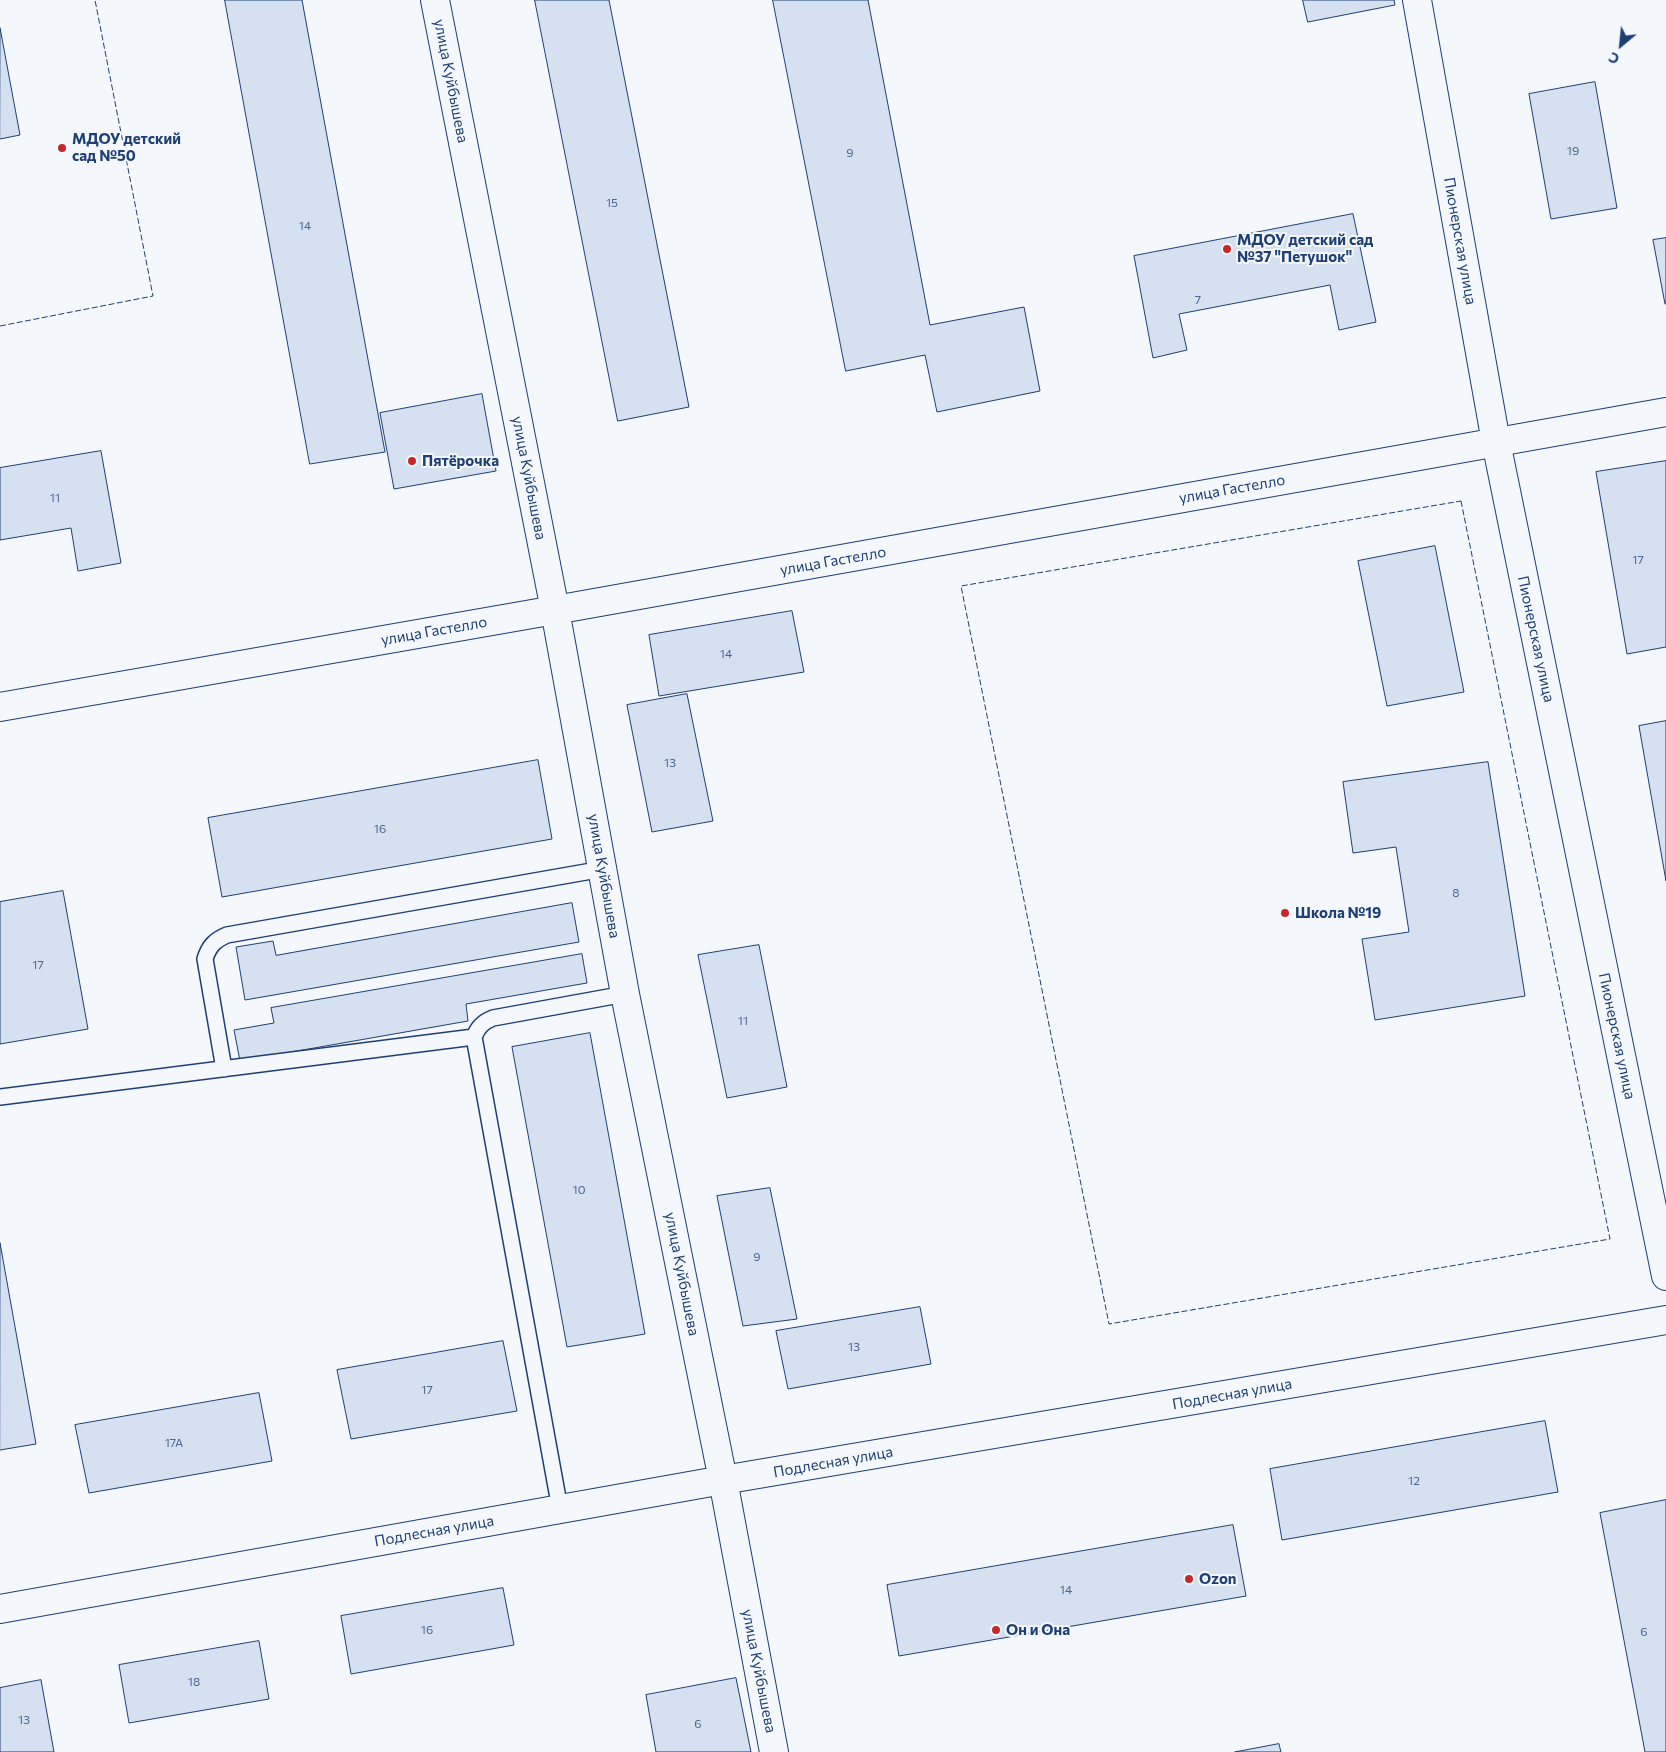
<!DOCTYPE html>
<meta charset="utf-8">
<style>
body{margin:0}
#map{position:relative;width:1666px;height:1752px;overflow:hidden;background:#f4f7fb;font-family:Commissioner,sans-serif}
canvas{display:block}
.north{position:absolute;left:1596px;top:20px;width:50px;height:50px;-webkit-text-stroke:4px #f4f7fb;paint-order:stroke;rotate:208deg;font-size:14px;font-weight:700;line-height:20px;text-align:center;color:#1d3f73}
.north::after{content:'';display:block;margin:auto;width:18px;height:22px;background:#1d3f73;clip-path:polygon(50% 0,100% 100%,50% 72%,0 100%)}
</style>
<div id="map">
<canvas width="1666" height="1752"></canvas>
<div class="north">С</div>
</div>
<script>
const context = document.querySelector('canvas').getContext('2d');
context.lineJoin = 'round';
function fill(path, color) {
  context.fillStyle = color;
  context.fill(path, 'evenodd');
}
function strokePath(path, color, width, dash) {
  context.strokeStyle = color;
  context.lineWidth = width;
  context.lineCap = dash ? 'butt' : 'round';
  context.setLineDash(dash || []);
  context.stroke(path);
}
function label(font, color, halo, rows, align = 'center') {
  context.font = font + ' Commissioner,sans-serif';
  context.lineWidth = 4;
  context.setLineDash([]);
  context.textBaseline = 'middle';
  context.strokeStyle = halo;
  context.fillStyle = color;
  for (const [text, x, y, turn = 0] of rows) {
    context.save();
    context.translate(x, y);
    context.rotate((+turn || 0) * Math.PI / 180);
    context.textAlign = isNaN(turn) ? turn : align;
    if (halo) context.strokeText(text, 0, 0);
    context.fillText(text, 0, 0);
    context.restore();
  }
}
const building = new Path2D(`
 M225,0h77l83,452 -75,12z
 M535,0h74l80,407 -71,14z
 M773,0h95l62,325 94,-18 16,84 -103,21 -12,-57 -79,16z
 M1303,0h91l1,5 -87,17z
 M0,28l20,107 -20,4z
 M1595,82l22,126 -66,11 -22,-125z
 M1353,214l23,108 -37,8 -9,-45 -151,29 8,36 -34,8 -19,-102z
 M1666,238v66h-1l-12,-64z
 M482,394l14,77 -102,18 -14,-76z
 M101,451l20,112 -43,8 -7,-43 -71,12v-72z
 M1666,461v186l-39,7 -31,-182z
 M1435,546l29,146 -77,14 -29,-145z
 M792,611l12,61 -145,24 -10,-61z
 M687,694l26,127 -61,11 -25,-127z
 M1666,721v160l-27,-155z
 M538,760l14,79 -330,58 -14,-79z
 M1488,762l37,234 -150,24 -13,-81 47,-7 -13,-85 -43,6 -10,-71z
 M63,891l25,138 -88,15v-142z
 M572,903l7,39 -334,58 -9,-53 37,-6 3,14z
 M759,945l28,142 -60,11 -29,-143z
 M582,954l5,29 -121,21 2,17 -228,40 -6,-31 40,-7 -3,-15z
 M590,1033l55,301 -78,13 -55,-300z
 M770,1188l27,131 -54,7 -26,-130z
 M0,1243l36,201 -36,6z
 M920,1307l11,57 -143,25 -12,-58z
 M503,1341l14,70 -166,28 -14,-69z
 M259,1393l13,68 -183,32 -14,-68z
 M1545,1421l13,71 -276,48 -12,-71z
 M1666,1500v252h-21l-45,-239z
 M1233,1525l13,71 -347,60 -12,-71z
 M503,1588l11,57 -163,29 -10,-58z
 M259,1641l10,58 -140,24 -10,-58z
 M736,1678l15,74h-95l-10,-57z
 M41,1680l13,72h-54v-64z
 M1279,1744l2,8h-46z`);
const service = new Path2D(`
 M224,1069l-19,-110c4,-13 10,-19 22,-24l376,-66
 M0,1097l474,-60
 M560,1509l-86,-472c4,-10 9,-15 19,-19l132,-24`);
const minor = new Path2D(`
 M435,0l120,610 70,384 98,486 51,272
 M0,707l555,-97 1111,-198
 M0,1609l723,-129 943,-160`);
const tertiary = new Path2D(`
 M1417,0l79,442 170,834`);
const fence = new Path2D(`
 M0,326l153,-30 -58,-296
 M1461,501l149,738 -501,85 -148,-738z`);
const markers = [
 [62,148,5,"#c62828"],
 [1227,249,5,"#c62828"],
 [412,461,5,"#c62828"],
 [1285,913,5,"#c62828"],
 [1189,1579,5,"#c62828"],
 [996,1630,5,"#c62828"]
];
const numberNames = [
 ["19",1573,151],
 ["9",850,153],
 ["15",612,203],
 ["14",305,226],
 ["7",1198,300],
 ["11",55,498],
 ["17",1638,560],
 ["14",726,654],
 ["13",670,763],
 ["16",380,829],
 ["8",1456,893],
 ["17",38,965],
 ["11",743,1021],
 ["10",579,1190],
 ["9",757,1257],
 ["13",854,1347],
 ["17",427,1390],
 ["17А",174,1443],
 ["12",1414,1481],
 ["14",1066,1590],
 ["16",427,1630],
 ["6",1644,1632],
 ["18",194,1682],
 ["13",24,1720],
 ["6",698,1724]
];
const streetNames = [
 ["улица Куйбышева",451,81,79],
 ["Пионерская улица",1460,241,80],
 ["улица Куйбышева",529,478,79],
 ["улица Гастелло",1232,489,-10],
 ["улица Гастелло",833,561,-10],
 ["улица Гастелло",434,631,-10],
 ["Пионерская улица",1536,639,78],
 ["улица Куйбышева",604,876,80],
 ["Пионерская улица",1617,1036,78],
 ["улица Куйбышева",682,1274,79],
 ["Подлесная улица",1232,1394,-10],
 ["Подлесная улица",833,1462,-10],
 ["Подлесная улица",434,1531,-10],
 ["улица Куйбышева",759,1671,79]
];
const poiNames = [
 ["МДОУ детский",72,139],
 ["сад №50",72,156],
 ["МДОУ детский сад",1237,240],
 ["№37 \"Петушок\"",1237,257],
 ["Пятёрочка",422,461],
 ["Школа №19",1295,913],
 ["Ozon",1199,1579],
 ["Он и Она",1006,1630]
];
fill(building, '#d5e0f0');
strokePath(building, '#1d3f73', 1);
strokePath(service, '#1d3f73', 18);
strokePath(minor, '#1d3f73', 30);
strokePath(tertiary, '#1d3f73', 30);
strokePath(service, '#f4f7fb', 15);
strokePath(minor, '#f4f7fb', 28);
strokePath(tertiary, '#f4f7fb', 28);
strokePath(fence, '#1d3f73', 1, [6, 2.5]);
for (const [x, y, r, color] of markers) {
  const dot = new Path2D();
  dot.arc(x, y, r, 0, 2 * Math.PI);
  context.fillStyle = color;
  context.fill(dot);
  strokePath(dot, '#f4f7fb', 2);
}
label('12px', '#4b6792', null, numberNames);
label('15px', '#1d3f73', '#f4f7fb', streetNames);
label('bold 15px', '#1d3f73', '#f4f7fb', poiNames, 'left');
</script>
